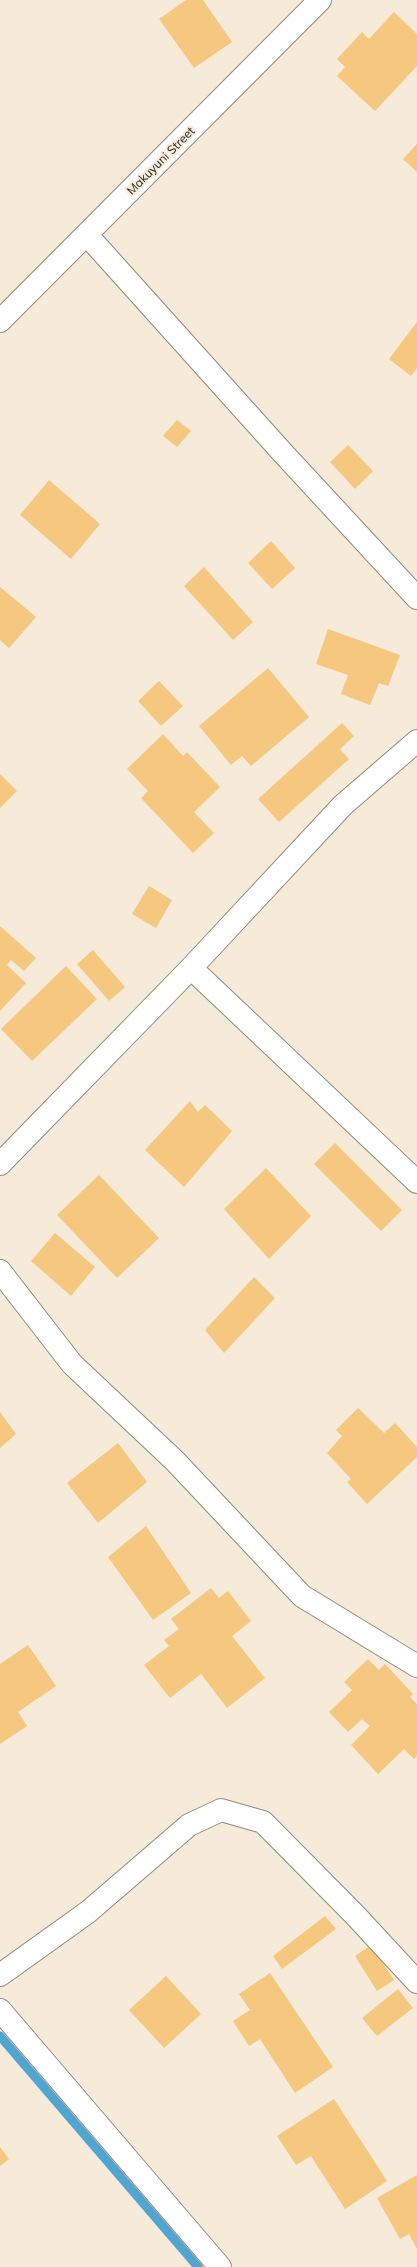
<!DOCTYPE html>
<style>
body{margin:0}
canvas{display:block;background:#f6ead9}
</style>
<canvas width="417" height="2267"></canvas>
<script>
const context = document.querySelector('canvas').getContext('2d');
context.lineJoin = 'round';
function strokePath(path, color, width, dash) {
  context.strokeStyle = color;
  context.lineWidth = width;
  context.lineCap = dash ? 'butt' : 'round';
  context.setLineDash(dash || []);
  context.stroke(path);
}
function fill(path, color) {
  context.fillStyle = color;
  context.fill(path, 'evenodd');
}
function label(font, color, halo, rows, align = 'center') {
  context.font = font + ' Mulish,sans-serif';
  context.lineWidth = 4;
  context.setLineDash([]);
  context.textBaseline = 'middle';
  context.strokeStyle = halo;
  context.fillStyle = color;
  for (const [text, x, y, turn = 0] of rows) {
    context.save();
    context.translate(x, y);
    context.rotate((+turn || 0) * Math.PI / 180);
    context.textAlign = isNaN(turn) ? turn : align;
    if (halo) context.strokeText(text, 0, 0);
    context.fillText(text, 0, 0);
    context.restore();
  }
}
const stream = new Path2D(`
 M0,2036l198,231`);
const building = new Path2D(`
 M186,0h17l29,42 -38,26 -35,-49z
 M394,12l23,22v32l-42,45 -38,-35 8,-9 -8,-8 25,-27 7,7z
 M417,144v28l-14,-13z
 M417,322v46l-6,8 -22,-17z
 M177,420l14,11 -14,16 -14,-11z
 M348,445l25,26 -18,18 -25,-27z
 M49,480l51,44 -29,35 -51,-44z
 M271,541l24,27 -23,21 -24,-26z
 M204,567l49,55 -20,18 -49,-54z
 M0,587l36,30 -27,31 -9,-8z
 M328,629l72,26 -12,31 -9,-3 -9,22 -29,-11 7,-19 -32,-11z
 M268,668l41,49 -58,49 -9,-10 -11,9 -32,-39z
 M159,681l24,25 -22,20 -23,-25z
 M342,723l12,13 -14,13 9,10 -70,63 -21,-23z
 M163,734l20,22 4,-4 33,35 -26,25 20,21 -21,20 -52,-55 7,-7 -21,-22z
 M0,774l17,17 -17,17z
 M149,886l23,14 -16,28 -24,-14z
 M0,926l36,32 -12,13 -13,-11 -4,5 19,18 -26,28z
 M93,950l32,37 -16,14 -32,-37z
 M66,966l31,33 -65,62 -31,-32z
 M190,1101l8,11 7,-7 27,26 -48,56 -39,-37z
 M335,1143l67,67 -21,21 -67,-67z
 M266,1168l45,48 -42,43 -45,-50z
 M99,1175l60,63 -42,40 -60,-63z
 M55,1233l40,34 -24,29 -40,-35z
 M254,1277l21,21 -51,55 -19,-23z
 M358,1408l26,25 11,-10 22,24v10l-50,47 -20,-22 4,-3 -24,-26 15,-17 -6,-6z
 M0,1412l16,22 -16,14z
 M118,1443l29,39 -49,41 -31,-40z
 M146,1526l45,67 -38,27 -45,-63z
 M211,1588l8,10 9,-7 23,30 -19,15 33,42 -38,30 -26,-34 -31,24 -26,-33 25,-19 -5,-6 15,-11 -8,-10z
 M28,1645l28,41 -38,26 9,14 -27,18v-80z
 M368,1659l11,11 6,-6 28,30 -3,3 7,7v52l-3,3 -10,-10 -26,25 -27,-29 19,-19 -8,-7 -14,13 -19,-20 23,-22 -8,-8z
 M325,1916l11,13 -54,40 -9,-13z
 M371,1945l23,35 -17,11 -22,-35z
 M270,1973l63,94 -38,26 -35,-54 -11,7 -16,-25 17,-11 -11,-16z
 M166,1976l35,38 -37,34 -35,-38z
 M398,1989l15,19 -36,28 -15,-18z
 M334,2099l53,82 -42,28 -34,-53 -15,9 -19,-29z
 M0,2147l9,12 -9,7z
 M417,2175v74l-8,-15 -9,5 -23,-41z`);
const minor = new Path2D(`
 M87,235l195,217 135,146
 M0,321l320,-321
 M191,968l226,214
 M0,1164l191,-196 152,-163 74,-64
 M0,1271l72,93 103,97 127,135 115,70
 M0,1975l88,-63 101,-87 32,-15 42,12 92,93 62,67
 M0,2010l220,257`);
const streetNames = [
 ["Makuyuni Street",161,161,-45]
];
strokePath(stream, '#51a5d1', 9);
fill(building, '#f5c77f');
strokePath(minor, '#958a7a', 24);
strokePath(minor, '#fff', 22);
label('12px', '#29251e', '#f6ead9', streetNames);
</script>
